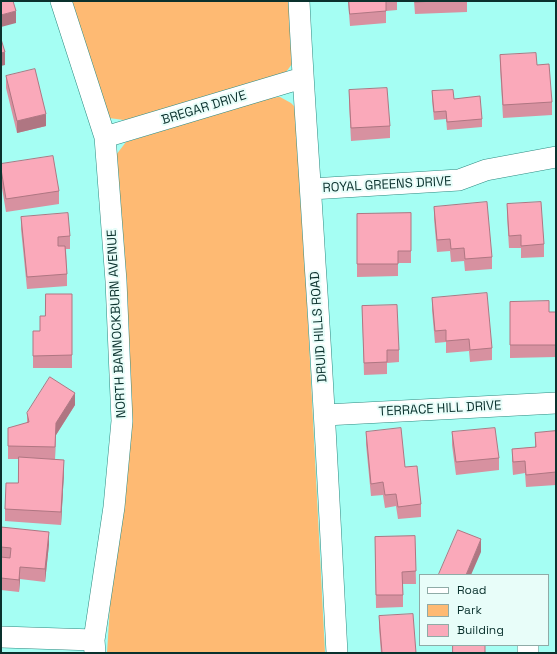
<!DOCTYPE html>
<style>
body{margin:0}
#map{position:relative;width:557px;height:654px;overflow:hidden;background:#a5fef3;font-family:"Space Grotesk",sans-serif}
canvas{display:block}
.frame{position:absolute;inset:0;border:2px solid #0a312d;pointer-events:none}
.legend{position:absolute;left:419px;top:574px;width:130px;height:72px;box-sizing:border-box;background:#e8fdf9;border:1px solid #8faba7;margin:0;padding:5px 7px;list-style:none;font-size:12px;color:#0a312d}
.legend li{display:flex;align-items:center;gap:8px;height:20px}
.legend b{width:20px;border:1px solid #8faba7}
</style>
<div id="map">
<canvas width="557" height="654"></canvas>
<div class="frame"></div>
<ul class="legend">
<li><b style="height:5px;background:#fff"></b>Road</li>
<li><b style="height:11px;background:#feba73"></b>Park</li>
<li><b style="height:11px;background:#faa9ba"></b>Building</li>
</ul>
</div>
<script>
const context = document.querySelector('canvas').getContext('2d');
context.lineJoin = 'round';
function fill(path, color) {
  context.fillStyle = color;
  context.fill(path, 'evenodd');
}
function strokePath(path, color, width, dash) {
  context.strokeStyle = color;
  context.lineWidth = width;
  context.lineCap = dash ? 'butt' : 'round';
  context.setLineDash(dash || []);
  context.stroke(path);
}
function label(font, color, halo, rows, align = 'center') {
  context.font = font + ' "Space Grotesk",sans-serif';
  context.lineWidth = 4;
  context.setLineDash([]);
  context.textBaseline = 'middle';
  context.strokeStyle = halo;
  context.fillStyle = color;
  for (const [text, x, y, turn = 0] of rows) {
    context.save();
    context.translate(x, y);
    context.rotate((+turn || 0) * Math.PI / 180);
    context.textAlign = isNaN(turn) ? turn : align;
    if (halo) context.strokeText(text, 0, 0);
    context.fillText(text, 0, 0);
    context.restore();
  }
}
const green = new Path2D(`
 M71,1h220l1,63 -8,11 -147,42 -13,3 -15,-2z
 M280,97l11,6 6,6 28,544h-218l5,-79 4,-419 10,-13 143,-44z`);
const minor = new Path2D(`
 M61,1l44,136 11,144 6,140 -8,86 -20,133 1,13
 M299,1c4,87 11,175 16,262 9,130 15,260 22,390
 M105,137l197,-59
 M311,189l148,-9 27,-10 70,-13
 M325,415l231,-12
 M1,637l93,3
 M528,645v8`);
const wall = new Path2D(`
 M348,1h49v9l-11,1v12l-36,3z
 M414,1h53v11l-52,2z
 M500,55l37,10 15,37v13l-49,3 -3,-51z
 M6,76l40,50 -29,7 -11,-45z
 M349,90l41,36v12l-39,3 -2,-38z
 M432,91l22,8 28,20v8l-35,3 -1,-11 -12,1 -2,-20z
 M1,164l58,27v13l-53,8 -5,-30z
 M507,204l37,40v13l-23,1v-10h-12l-2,-32z
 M434,207l58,50v12l-27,2 -1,-10 -13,1 -1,-11 -13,1 -3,-33z
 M411,213v50h-13v13l-41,1v-63z
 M21,217l49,19v13h-4l1,25v12l-40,3 -6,-60z
 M72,294v74h-39v-37h7l5,-15z
 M432,298l60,50v12l-22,2 -1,-11 -23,2v-11l-11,1 -3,-33z
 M510,302l39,10h7v45l-46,1z
 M362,306l37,44v12l-12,1v11l-23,1z
 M75,405l-19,30 -1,24 9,13 -3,53 -56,-4v-12l13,-26 1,-24h-11v-13l19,-23v-10z
 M556,431v54l-30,2 -1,-14 -12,2 -1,-14v-12l23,-2v-14z
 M366,432l39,35 16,37v13l-23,2 -2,-13 -11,2 -2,-13 -12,1 -5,-52z
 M452,432l47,26v12l-43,5 -4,-30z
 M1,527l48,17 -4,38 -25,-3 -1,13 -18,-2z
 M415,536l1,48h-13v23l-27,1 -1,-71z
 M379,616l37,37h-35l-2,-25z`);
const shadedWall = new Path2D(`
 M16,11v12l-15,4v-12z
 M5,52v13l-4,1v-13z
 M46,114v12l-29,7v-12z
 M75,393v12l-19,30 -1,25 1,-37z
 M64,460v12l-3,53v-13z
 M49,532v12l-4,38v-13z
 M481,539v13l-10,23h-5z
 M20,567v12l-1,13v-12z`);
const building = new Path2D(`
 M1,1h12l3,10 -15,4z
 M349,1h37v10l-36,3z
 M415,1h22l-22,1z
 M1,39l4,13 -4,1z
 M536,53l1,12 12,-1 3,38 -49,3 -3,-50z
 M35,69l11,45 -29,7 -11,-45z
 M387,88l3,38 -39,2 -2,-38z
 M453,90l1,9 26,-3 2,23 -35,3 -1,-11 -12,1 -2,-21z
 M53,156l6,35 -53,8 -5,-30v-5z
 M487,202l5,55 -27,2 -1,-11 -13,1 -1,-10 -13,1 -3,-33z
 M541,202l3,42 -23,2v-11l-12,1 -2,-32z
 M68,213l2,23 -12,1v9h7l2,28 -40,3 -6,-60z
 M411,213v38h-13v13h-41v-50z
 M487,293l5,55 -22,2 -1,-11 -23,2v-11l-11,1 -3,-33z
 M46,294h26v61l-39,1v-25h7v-15h5z
 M549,301v11h7v33h-46v-43z
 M397,305l2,45h-12v12l-23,1 -2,-57z
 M50,377l25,16 -19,30 -1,24 -47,-1v-18l21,-6 -2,-9z
 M401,428l4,39 12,-1 4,38 -23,3 -2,-13 -11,1 -2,-13 -12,2 -5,-52z
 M495,428l4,30 -43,4 -4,-30z
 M556,431v41l-30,3 -1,-14 -12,1 -1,-13 24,-2 -1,-14z
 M19,457l45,3 -3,52 -56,-3 1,-26h12z
 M1,527l48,5 -4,37 -25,-2 -1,13 -18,-2v-21l9,1 1,-10 -10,-1z
 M458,530l23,9 -15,36h-26l-1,-1z
 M415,536l1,35 -14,1 1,23h-27l-1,-58z
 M413,614l3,39h-34l-3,-37z
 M453,645h32v8h-32z`);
const streetNames = [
 ["BREGAR DRIVE",204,108,-17],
 ["ROYAL GREENS DRIVE",387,185,-3],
 ["NORTH BANNOCKBURN AVENUE",117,324,-93],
 ["DRUID HILLS ROAD",319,327,-94],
 ["TERRACE HILL DRIVE",440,409,-3]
];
fill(green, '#feba73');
strokePath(minor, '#2e8a81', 22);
strokePath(minor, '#fff', 21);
fill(wall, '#d791a0');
fill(shadedWall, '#af7682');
fill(building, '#faa9ba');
strokePath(building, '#af7682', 1);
label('13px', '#0a312d', '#e8fdf9', streetNames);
</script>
